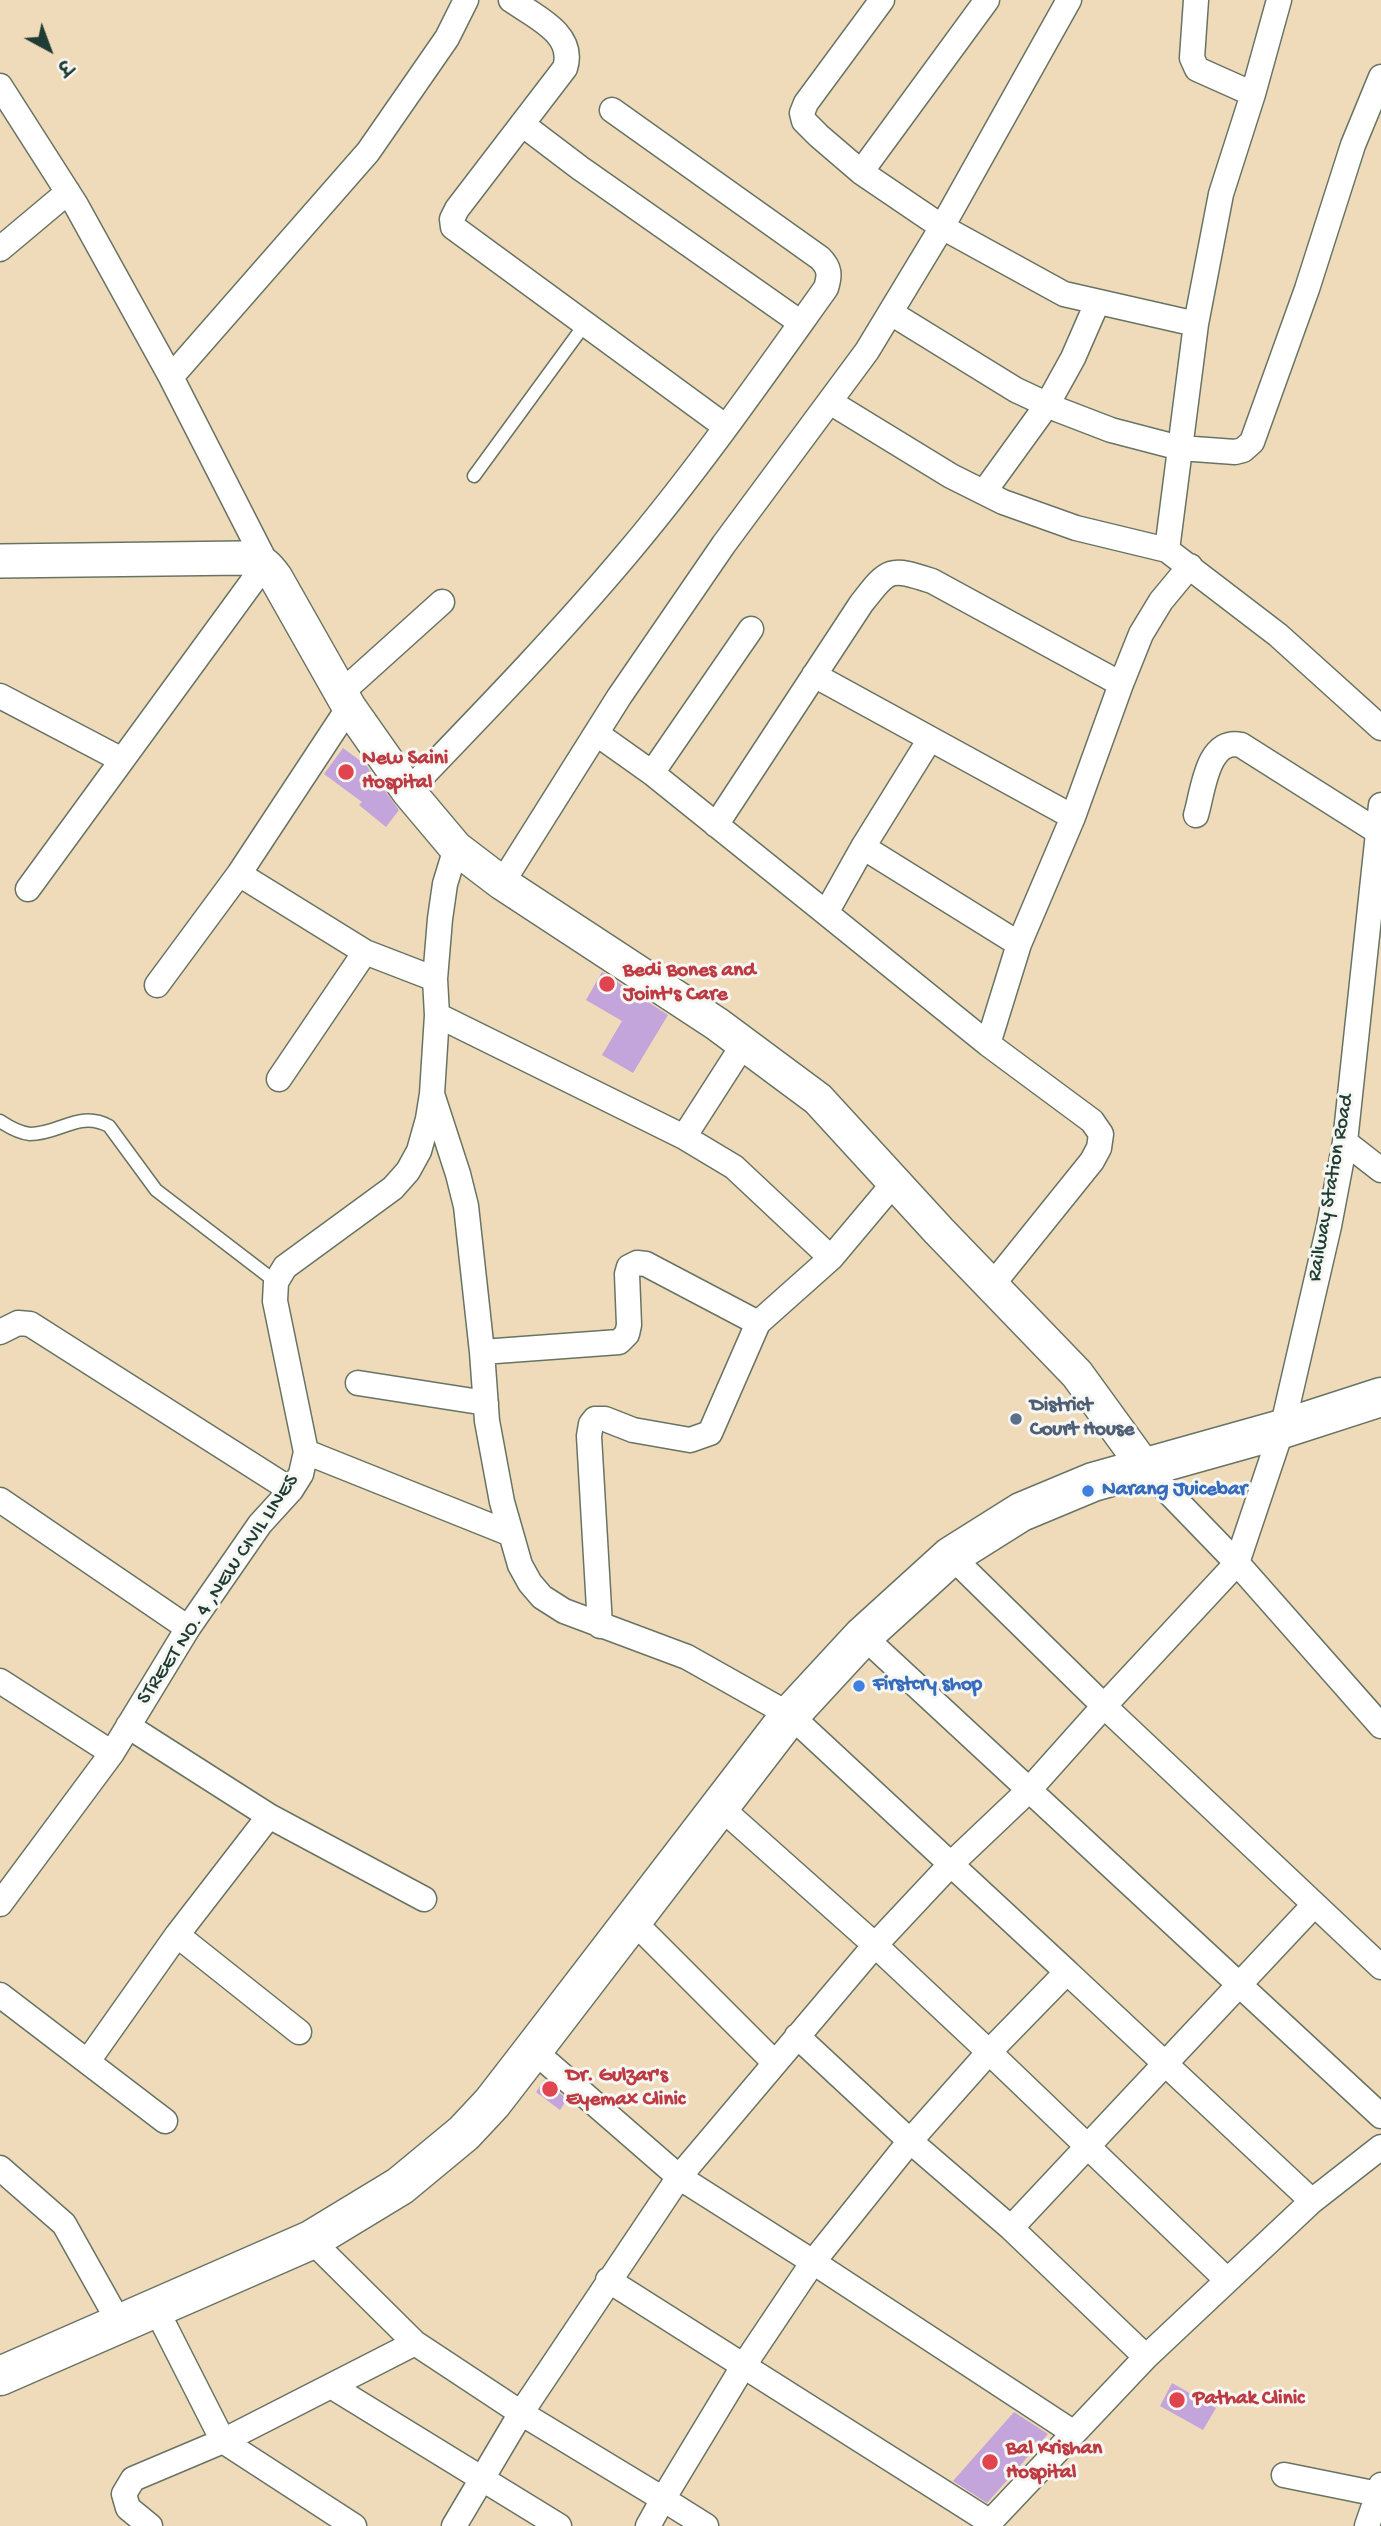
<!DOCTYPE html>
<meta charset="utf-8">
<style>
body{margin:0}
#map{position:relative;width:1381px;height:2526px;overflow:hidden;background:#efdbba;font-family:"Gochi Hand","Playpen Sans Deva",sans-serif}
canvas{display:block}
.north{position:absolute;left:14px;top:14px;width:70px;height:70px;-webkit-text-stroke:5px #f6f6f2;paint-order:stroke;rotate:139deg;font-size:19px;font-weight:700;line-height:28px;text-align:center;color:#1f3d34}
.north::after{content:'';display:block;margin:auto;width:24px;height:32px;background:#1f3d34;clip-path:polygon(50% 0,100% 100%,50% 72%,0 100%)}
</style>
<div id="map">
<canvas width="1381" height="2526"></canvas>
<div class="north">उ</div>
</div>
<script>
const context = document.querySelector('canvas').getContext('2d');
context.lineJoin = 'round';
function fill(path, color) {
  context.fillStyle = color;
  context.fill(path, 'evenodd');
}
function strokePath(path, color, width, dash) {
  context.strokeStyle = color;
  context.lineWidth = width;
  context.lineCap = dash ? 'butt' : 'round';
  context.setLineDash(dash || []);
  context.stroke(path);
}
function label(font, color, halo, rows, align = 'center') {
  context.font = font + ' "Gochi Hand",sans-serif';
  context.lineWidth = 6;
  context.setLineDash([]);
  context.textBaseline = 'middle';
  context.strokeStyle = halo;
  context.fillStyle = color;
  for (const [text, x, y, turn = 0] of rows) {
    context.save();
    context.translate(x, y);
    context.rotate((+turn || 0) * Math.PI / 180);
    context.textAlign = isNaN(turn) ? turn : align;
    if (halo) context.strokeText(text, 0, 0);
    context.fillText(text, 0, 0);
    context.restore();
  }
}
const building = new Path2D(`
 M343,748l23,17 33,45 -13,17 -27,-22 3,-3 -38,-28z
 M602,972l66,43 -35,58 -31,-18 20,-34 -36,-21z
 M544,2080l23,19 -7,11 -24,-18z
 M1172,2383l44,25 -13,22 -43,-24z
 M1014,2412l34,22 -61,69 -34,-22z`);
const service = new Path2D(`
 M474,476l111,-152
 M0,1121c9,6 20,12 30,13 30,0 49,-24 79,-8l47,64 120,92`);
const minor = new Path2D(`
 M511,0c23,16 65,34 54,68l-108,141 -5,10 1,8 273,200
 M882,0l-76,103 -4,10 2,8 15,15 42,36 81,55 122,67 132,30
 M1196,0l-4,58 5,11 56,25
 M0,86l76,119 95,172 95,186 -238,326
 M522,124l58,44 221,155
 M861,172l126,-172
 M0,249l68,-57
 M891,313l125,77 43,20 52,20 69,18 55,4 8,-2 9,-8 55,-153 46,-144 28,-68
 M171,377l197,-225 79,-114 19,-38
 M830,402l121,74 52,26 73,26 91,22 111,85 103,93
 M984,492l63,-87 26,-47 24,-55
 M1167,550l29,-226 25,-130 32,-100 26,-94
 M814,675l259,142
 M341,693l101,-91
 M0,696l122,64
 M597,734l55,39 174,140
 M930,739l-67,108 -37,66 162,131 104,77 9,13 -2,14 -7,13 -99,123
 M652,773l99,-144
 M408,791c74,-77 148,-153 217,-235 72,-85 136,-177 201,-268 4,-13 4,-20 -6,-30l-208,-148
 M1381,805l-36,337 -16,84 -47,203 -45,134 -133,143 277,261
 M1196,815c7,-23 11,-78 45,-70l136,86
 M716,825l145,-221c28,-36 28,-37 71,-23l189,103
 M863,847l156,97
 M239,874l126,78 70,27
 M502,883l117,-186 105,-153 143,-193 75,-124 127,-227
 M157,985l82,-111 110,-167
 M437,1015l247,122 50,30 97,91
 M988,1044l31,-100 54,-127 48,-133 20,-50 20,-33 29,-35
 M279,1079l86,-127
 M432,1094l26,80 8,32 16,146 5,69 15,81 18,63 10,18 12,14 22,14 123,46 103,58 277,257 -78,80 -114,-107 -156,-139
 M684,1137l59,-92
 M1345,1142l36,28
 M0,1332l18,-9 12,1 261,166
 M482,1352l137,-10 8,-8 2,-9 -2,-51 2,-7 8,-4 9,1 112,59
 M358,1383l128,20
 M306,1452l205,82
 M1146,1469l91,94 144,163
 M0,1500l188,128
 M600,1626l-11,-190 2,-12 4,-5h10l28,11 57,10 20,-7 48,-110 73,-65 63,-75
 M863,1636l518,480
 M0,1681l112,72
 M128,1726l141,90 155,83
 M0,1904l112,-151 76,-125 72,-104 31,-34 10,-16 5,-22 -31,-151 1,-19 9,-15 108,-79 15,-17 11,-20 9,-32 4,-25 5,-79 -2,-36 5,-60 5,-35 11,-36
 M632,1920l142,142
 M177,1935l122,97
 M1067,1972l245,229
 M0,1995l165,126
 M797,2036l113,105 79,-89 238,228
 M533,2050l146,127 196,-232 75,-80 79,-75 75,-84 -153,-150
 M88,2061l89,-126 92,-119
 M0,2168l64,56 56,100
 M1011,2228l303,-323
 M311,2240l104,103
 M608,2280l382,242 156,-165 166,-156 69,-54
 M331,2386l228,140
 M1074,2433l-261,-171 -134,-85 -158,236 142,86 81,-134 69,-103 97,-121 101,87 135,129
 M1284,2475l94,19
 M150,2526l-22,-18 -4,-14 9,-15 90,-38 -67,-132
 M354,2526l-131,-85 192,-98 106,70 -67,113
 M648,2526l15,-27 43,27
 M1367,2526l14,-41`);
const secondary = new Path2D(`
 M0,561l243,-3c18,1 24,7 33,20l73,129 59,84 48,57 46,35 215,141 101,75 121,132 138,143 69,95`);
const primary = new Path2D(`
 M0,2376l311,-136 89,-54 64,-53 28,-30 41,-53 257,-335 73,-79 88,-80 70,-44 72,-30 189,-53 99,-32`);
const markers = [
 [346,772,9,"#e0444e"],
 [607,984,9,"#e0444e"],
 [1016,1419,7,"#5c6f8a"],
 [1088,1491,7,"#3f7fe0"],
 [859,1686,7,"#3f7fe0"],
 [550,2089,9,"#e0444e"],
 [1177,2400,9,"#e0444e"],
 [990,2462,9,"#e0444e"]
];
const healthNames = [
 ["New Saini",362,760],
 ["Hospital",362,784],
 ["Bedi Bones and",623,972],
 ["Joint's Care",623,996],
 ["Dr. Gulzar's",566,2077],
 ["Eyemax Clinic",566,2101],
 ["Pathak Clinic",1193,2400],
 ["Bal Krishan",1006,2450],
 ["Hospital",1006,2474]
];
const streetNames = [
 ["Railway Station Road",1332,1188,-80],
 ["STREET NO. 4 ,NEW CIVIL LINES",219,1590,-56]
];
const serviceNames = [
 ["District",1030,1407],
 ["Court House",1030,1431]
];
const shopNames = [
 ["Narang Juicebar",1102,1491],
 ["Firstcry shop",873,1686]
];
fill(building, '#c3a4db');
strokePath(service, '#687463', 15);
strokePath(minor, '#687463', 27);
strokePath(secondary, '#687463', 36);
strokePath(primary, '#687463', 41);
strokePath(service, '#fff', 12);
strokePath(minor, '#fff', 24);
strokePath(secondary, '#fff', 33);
strokePath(primary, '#fff', 38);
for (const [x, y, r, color] of markers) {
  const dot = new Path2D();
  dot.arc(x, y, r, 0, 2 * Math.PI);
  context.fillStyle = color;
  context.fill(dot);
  strokePath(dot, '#f6f6f2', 2.5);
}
label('bold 21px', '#be3a42', '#f6f6f2', healthNames, 'left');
label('21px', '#1f3d34', '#f6f6f2', streetNames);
label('bold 21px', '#4e5e75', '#f6f6f2', serviceNames, 'left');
label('bold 21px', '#366cbe', '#f6f6f2', shopNames, 'left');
</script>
